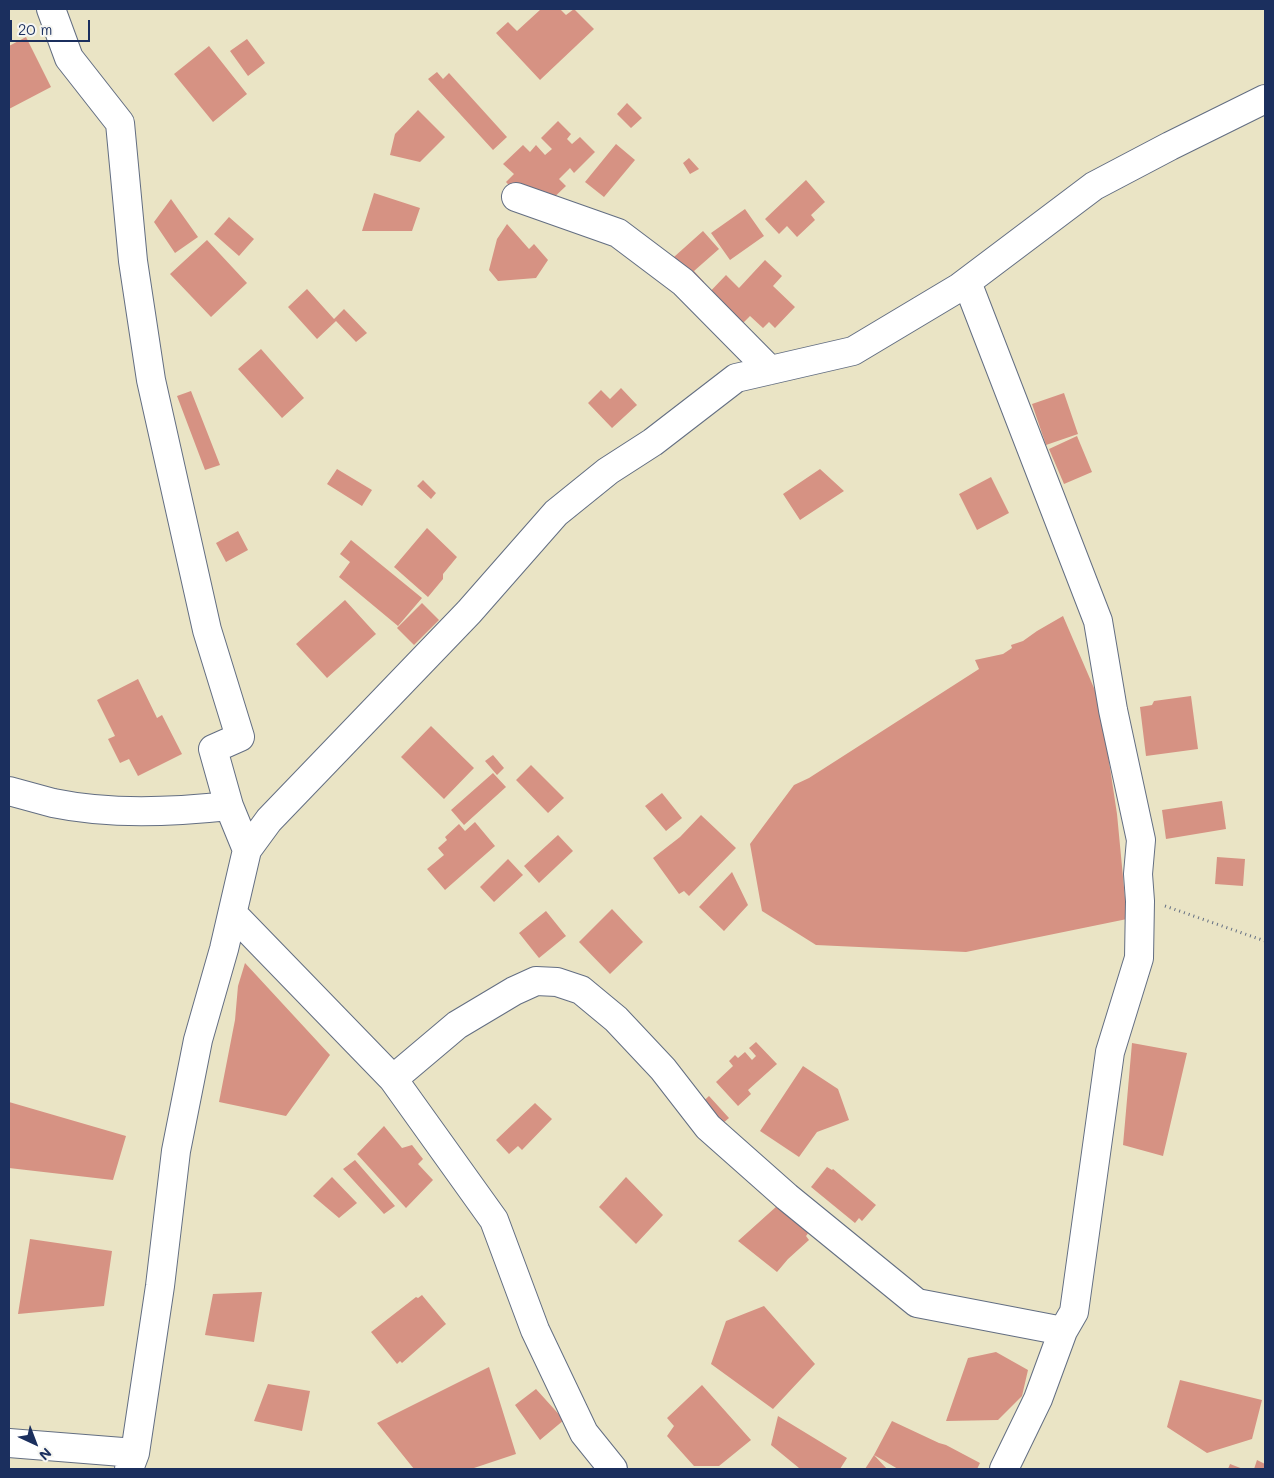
<!DOCTYPE html>
<style>
body{margin:0}
#map{position:relative;width:1274px;height:1478px;overflow:hidden;background:#eae4c5;font-family:Mali,sans-serif}
canvas{display:block}
.frame{position:absolute;inset:0;border:10px solid #1b2f5e;pointer-events:none}
.north{position:absolute;left:10px;top:1418px;width:50px;height:50px;-webkit-text-stroke:4px #f6f6f2;paint-order:stroke;rotate:137deg;font-size:14px;font-weight:700;line-height:20px;text-align:center;color:#1b2f5e}
.north::after{content:'';display:block;margin:auto;width:18px;height:22px;background:#1b2f5e;clip-path:polygon(50% 0,100% 100%,50% 72%,0 100%)}
.scale{position:absolute;left:10px;top:20px;width:80px;height:22px;box-sizing:border-box;border:2px solid #1b2f5e;border-top:0;padding-left:6px;font-size:15px;line-height:18px;white-space:nowrap;color:#1b2f5e;-webkit-text-stroke:4px #f6f6f2;paint-order:stroke}
</style>
<div id="map">
<canvas width="1274" height="1478"></canvas>
<div class="frame"></div>
<div class="north">N</div>
<div class="scale">20 m</div>
</div>
<script>
const context = document.querySelector('canvas').getContext('2d');
context.lineJoin = 'round';
function fill(path, color) {
  context.fillStyle = color;
  context.fill(path, 'evenodd');
}
function strokePath(path, color, width, dash) {
  context.strokeStyle = color;
  context.lineWidth = width;
  context.lineCap = dash ? 'butt' : 'round';
  context.setLineDash(dash || []);
  context.stroke(path);
}
const building = new Path2D(`
 M541,9h19l6,6 8,-6 20,20 -54,51 -44,-47 12,-11 9,9z
 M26,37l25,50 -42,22v-63z
 M247,39l18,24 -17,13 -18,-25z
 M209,46l38,48 -34,28 -39,-48z
 M437,72l6,7 6,-6 58,64 -14,13 -65,-71z
 M627,103l15,15 -11,10 -14,-14z
 M418,110l27,27 -25,25 -30,-7 5,-21z
 M558,121l13,13 -4,5 5,5 8,-7 15,15 -21,21 -4,-5 -11,11 7,7 -19,18 -22,-2 -19,-20 8,-8 -11,-10 20,-19 7,7 6,-7 9,10 7,-6 -11,-11z
 M616,144l19,16 -31,37 -19,-15z
 M689,158l10,11 -9,5 -7,-11z
 M806,180l19,22 -14,13 4,5 -18,17 -10,-11 -8,8 -14,-15z
 M374,193l46,15 -8,23h-50z
 M171,199l27,38 -23,16 -21,-31z
 M745,209l19,27 -34,24 -19,-27z
 M229,217l25,22 -15,17 -25,-22z
 M507,224l22,25 5,-5 14,16 -12,18 -38,3 -9,-11 8,-31z
 M703,231l16,18 -25,22 10,11 -14,12 -25,-29z
 M207,240l40,43 -36,34 -41,-43z
 M765,260l17,16 -9,10 22,21 -20,21 -6,-6 -6,6 -13,-12 -14,14 -33,-31 23,-24 13,13z
 M307,289l27,30 10,-10 23,24 -11,9 -20,-21 -19,18 -29,-32z
 M261,349l43,49 -22,20 -44,-49z
 M621,388l16,17 -25,23 -24,-25 13,-13 9,9z
 M191,391l29,74 -15,5 -28,-74z
 M1064,393l14,41 -32,11 -14,-41z
 M1077,436l15,36 -28,12 -15,-35z
 M337,469l35,21 -10,16 -35,-22z
 M820,469l24,22 -44,29 -17,-26z
 M991,477l18,36 -32,17 -18,-36z
 M423,480l13,13 -5,6 -14,-13z
 M427,528l30,29 -14,17v5l-15,18 -34,-30z
 M238,531l10,19 -22,12 -10,-19z
 M351,540l71,58 -24,28 -59,-49 11,-15 -10,-8z
 M345,600l31,34 -49,44 -31,-34z
 M422,603l17,17 -25,25 -17,-17z
 M1063,616l37,86 17,112 10,105 -161,33 -150,-7 -54,-34 -12,-67 44,-59 15,-7 170,-109 -4,-9 28,-6 9,-6 -1,-3 12,-4 14,-10z
 M138,679l19,39 5,-3 20,39 -44,22 -9,-17 -9,4 -12,-24 7,-3 -18,-36z
 M1191,696l7,53 -52,7 -6,-49 12,-2 2,-4z
 M431,726l43,42 -30,31 -43,-42z
 M493,755l11,13 -7,7 -12,-14z
 M531,765l33,33 -16,15 -32,-33z
 M493,773l13,14 -42,38 -13,-15z
 M662,793l20,25 -16,13 -21,-25z
 M1222,801l4,28 -60,10 -4,-29z
 M701,815l35,33 -47,48 -5,-5 -5,3 -26,-36 27,-21z
 M475,822l20,24 -50,44 -18,-21 17,-14 -6,-7 9,-8 -2,-3 14,-13 6,7z
 M558,835l15,16 -34,32 -15,-17z
 M1217,857l28,2 -2,27 -28,-2z
 M508,859l15,16 -29,27 -14,-15z
 M732,872l16,33 -24,26 -25,-24z
 M612,909l31,33 -33,32 -31,-32z
 M546,911l20,25 -27,22 -20,-25z
 M245,963l85,92 -44,61 -67,-14 16,-82 3,-34z
 M756,1042l21,22 -29,26 3,4 -13,12 -22,-24 17,-16 -4,-5 6,-6 3,3 7,-6 7,8 4,-4 -7,-8z
 M1132,1043l55,10 -24,103 -40,-11z
 M803,1066l35,23 11,31 -32,12 -18,25 -39,-26z
 M709,1096l20,22 -7,6 -27,-15z
 M9,1102l117,34 -13,44 -104,-12z
 M535,1103l17,16 -30,31 -4,-4 -9,8 -13,-14z
 M384,1126l18,22 10,-3 11,14 -5,5 15,16 -27,28 -49,-54z
 M355,1160l40,46 -11,8 -41,-45z
 M827,1167l5,3 1,-1 43,36 -14,16 -3,-3 -4,5 -44,-36z
 M332,1177l25,26 -18,15 -26,-22z
 M626,1177l37,38 -27,29 -37,-37z
 M787,1197l25,31 -6,8 3,4 -21,19 -11,13 -39,-31z
 M30,1239l82,12 -8,55 -86,8z
 M262,1292l-8,50 -49,-7 8,-41z
 M422,1295l24,29 -44,39 -2,-2 -3,3 -26,-32 45,-35 2,1z
 M764,1306l51,58 -42,45 -62,-45 15,-43z
 M996,1352l32,18 -6,26 -24,24 -52,1 22,-63z
 M489,1367l27,87 -45,15h-57l-37,-46z
 M1180,1380l82,20 -10,39 -45,14 -40,-26z
 M268,1384l42,7 -8,40 -48,-10z
 M702,1385l49,55 -32,26h-25l-27,-30 7,-10 -7,-8z
 M536,1389l28,31 -24,20 -25,-35z
 M778,1416l69,42 -7,11h-42l1,-1 -28,-23z
 M892,1421l47,22 7,2 34,18 -3,6h-79l-24,-14z
 M874,1455l13,14h-22z
 M1257,1460l8,4v5h-11z
 M1230,1464l13,5h-15z`);
const path = new Path2D(`
 M1165,906l100,35`);
const minor = new Path2D(`
 M51,9l18,49 51,65 13,138 18,119 56,250 33,107 -27,12 16,57 18,44
 M516,197l102,36 65,49 87,88
 M967,282l131,339 15,89 28,130 -3,34 2,27 -1,57 -29,94 -36,260 -11,19 -25,68 -34,70
 M9,791c15,4 29,8 44,12 58,12 119,9 176,3
 M233,914l160,165 101,141 41,110 49,103 29,36
 M393,1079l64,-54 57,-34 22,-10 21,1 24,8 35,29 47,50 45,58 79,70 130,106 146,28
 M9,1443l126,10
 M129,1469l6,-16 25,-167 16,-135 22,-111 26,-91 23,-99 22,-30 200,-208 87,-99 52,-42 45,-29 83,-64 117,-27 107,-64 134,-101 76,-40 95,-47`);
fill(building, '#d69283');
strokePath(minor, '#636e82', 30);
strokePath(path, '#636e82', 3, [1, 4]);
strokePath(minor, '#fff', 28);
</script>
